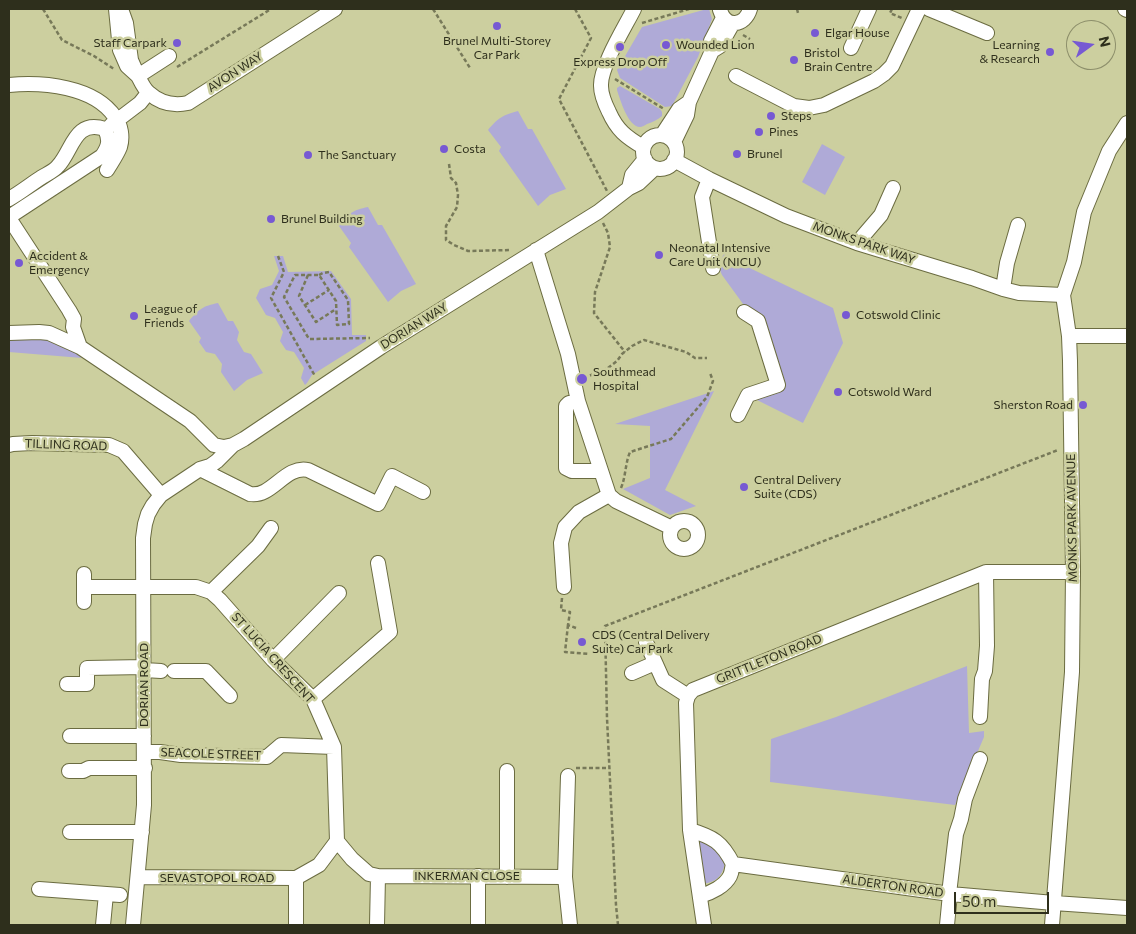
<!DOCTYPE html>
<style>
body{margin:0}
#map{position:relative;width:1136px;height:934px;overflow:hidden;background:#cccf9f;font-family:Commissioner,sans-serif}
canvas{display:block}
.frame{position:absolute;inset:0;border:10px solid #2e2f1c;pointer-events:none}
.north{position:absolute;left:1066px;top:20px;width:50px;height:50px;box-sizing:border-box;background:#cccf9f;border:1px solid #8d8f6b;border-radius:50%;rotate:76deg;font-size:14px;font-weight:700;line-height:20px;text-align:center;color:#2e2f1c}
.north::after{content:'';display:block;margin:auto;width:18px;height:22px;background:#7759d3;clip-path:polygon(50% 0,100% 100%,50% 72%,0 100%)}
.scale{position:absolute;left:954px;top:892px;width:95px;height:22px;box-sizing:border-box;border:2px solid #2e2f1c;border-top:0;padding-left:6px;font-size:15px;line-height:18px;white-space:nowrap;color:#2e2f1c;-webkit-text-stroke:4px #cccf9f;paint-order:stroke}
</style>
<div id="map">
<canvas width="1136" height="934"></canvas>
<div class="frame"></div>
<div class="north">N</div>
<div class="scale">50 m</div>
</div>
<script>
const context = document.querySelector('canvas').getContext('2d');
context.lineJoin = 'round';
function fill(path, color) {
  context.fillStyle = color;
  context.fill(path, 'evenodd');
}
function strokePath(path, color, width, dash) {
  context.strokeStyle = color;
  context.lineWidth = width;
  context.lineCap = dash ? 'butt' : 'round';
  context.setLineDash(dash || []);
  context.stroke(path);
}
function label(font, color, halo, rows, align = 'center') {
  context.font = font + ' Commissioner,sans-serif';
  context.lineWidth = 5;
  context.setLineDash([]);
  context.textBaseline = 'middle';
  context.strokeStyle = halo;
  context.fillStyle = color;
  for (const [text, x, y, turn = 0] of rows) {
    context.save();
    context.translate(x, y);
    context.rotate((+turn || 0) * Math.PI / 180);
    context.textAlign = isNaN(turn) ? turn : align;
    if (halo) context.strokeText(text, 0, 0);
    context.fillText(text, 0, 0);
    context.restore();
  }
}
const green = new Path2D(`
 M707,9h2l3,10 -14,38 -26,49 -7,1 -45,-29 -3,-8 25,-43z
 M620,86l40,23 2,3v4c-5,4 -9,6 -15,8 -2,1 -5,3 -7,3 -12,0 -20,-28 -23,-37v-2z
 M518,111l10,18h4l34,60 -16,6 -12,11 -39,-55 2,-4 -13,-17c10,-12 15,-15 30,-19z
 M822,144l23,13 -20,38 -23,-13z
 M368,207l10,18h4l34,59 -15,7 -13,11 -39,-55 2,-4 -12,-17c10,-13 14,-16 29,-19z
 M724,254l9,6 100,48 10,35 -40,80 -50,-25 28,-14 -35,-76 -24,-33 -3,-7 1,-7z
 M274,256h9l5,16 43,-1 20,28 1,36h14v6l-54,34 -5,8 -2,2 -4,-7 3,-10 -10,-16 -8,-2 -6,-9 3,-9 -8,-14 -9,-3 -10,-17 4,-9 12,-4 7,-14z
 M218,303l10,18h5l6,11 -2,8 7,12 7,2 12,19 -16,7 -13,11 -13,-19 1,-8 -7,-10 -9,-2 -7,-10 2,-4 -12,-17c10,-12 14,-15 29,-18z
 M9,335h45l28,23 -73,-6z
 M714,391l-49,99 31,16 -26,9 -47,-26 27,-11v-52l-35,-2z
 M967,666l2,67 15,-2v6l-29,68 -185,-23 1,-43 65,-22z
 M698,839l20,10 7,14c-3,14 -9,19 -22,21z`);
const path = new Path2D(`
 M43,9l19,31 32,16 20,13
 M433,9l37,59
 M575,9l16,29 -32,61 48,92
 M797,9l1,4
 M892,9l-2,4 12,5
 M642,23l47,-14
 M743,35l7,4
 M177,67l94,-58
 M615,79l49,30
 M449,164l2,14 5,5 2,12 -1,12 -11,19v14l8,5 14,6 43,-1
 M603,223l5,10 2,14 -15,45 -1,21 31,39
 M278,256l6,16 -13,26 44,78
 M308,275l-9,21 17,26 20,-13
 M319,275l4,-2 6,-1 19,28 1,24 -12,1 -1,-24 -17,-26h-24l-11,22 25,42 61,-1
 M305,305l24,-15
 M584,378l24,-10 9,-7 5,-7 10,-8 12,-6 42,12 9,6h12
 M621,488c5,-12 4,-24 9,-36l41,-13 36,-42 6,-16 -3,-8
 M562,598l-1,12 9,2 -2,13 8,3
 M568,625l-3,27 24,2
 M576,768h34
 M618,925l-2,-20 -9,-187 -2,-92 453,-176`);
const minor = new Path2D(`
 M116,9l4,41 7,16 11,10 -7,-16 -5,-37 -5,-14
 M634,9c-9,18 -34,58 -33,77 0,9 4,18 8,26 8,18 17,25 34,35
 M929,9l58,24
 M1125,9l2,1
 M720,10c6,19 25,16 30,-1
 M851,48l18,-39
 M712,51l8,-5 13,-23
 M169,56l-31,20c3,6 6,13 11,17 11,10 25,13 39,10l147,-94
 M736,76l58,30 15,2 15,-3 50,-24 10,-7 8,-8 27,-57
 M9,85c34,-3 85,1 106,32 6,8 8,20 5,30 -3,8 -9,16 -13,23
 M111,125l29,-22 8,-10
 M662,135l17,-26 10,-7
 M643 152a17 17 0 1 1 34 0a17 17 0 1 1-34 0Z
 M674,142l13,-27 2,-13 23,-51 -1,-10 12,-23
 M674,160l35,19 77,37 71,27 115,35 31,11 16,4 44,2
 M709,179l-7,18 11,71
 M629,188l3,-13 13,-16
 M9,199c11,-6 22,-15 33,-22 5,-3 12,-6 16,-11 15,-16 16,-47 47,-37 5,11 4,17 -3,27l-93,61
 M9,218l60,92 5,9 -1,8 7,20
 M857,243l24,-28 12,-27
 M536,250l32,104 10,47 31,94 7,6 56,27
 M1003,289l4,-26 11,-38
 M9,333l30,-1 10,1 31,14 110,74 24,24 10,2 9,-2
 M1069,336h58
 M578,401l-9,2 -3,3v62l6,3h29
 M738,415l10,-20 30,-10 -20,-64 -14,-9
 M9,445l4,-1 19,-1 77,2 14,6 38,44
 M200,469l50,25c22,4 35,-29 58,-24l70,34 14,-28 31,16
 M670 535a14 14 0 1 1 28 0a14 14 0 1 1-28 0Z
 M84,574v28
 M84,587h112l15,5 9,8 53,60 40,39 21,48 3,94 15,18 17,15 9,2 187,1
 M564,587l-3,-44 4,-16 14,-15 30,-17
 M211,592l47,-46 13,-18
 M646,642l17,38 25,16
 M273,660l66,-67
 M144,670l17,1
 M174,671h32l24,25
 M632,673l23,-10
 M67,684h20v-16l57,-1
 M313,699l77,-67 -12,-69
 M980,717l2,-38 3,-8 2,-25 -1,-74
 M70,736h74
 M144,752h16l21,3 86,2 14,-12 53,2
 M69,771h14l6,-3h56
 M507,771v106
 M568,776l-3,101 5,48
 M690,830c23,7 32,12 43,34 -1,3 -1,8 -3,12 -5,10 -19,17 -30,20
 M70,832h72
 M733,864l217,30 104,9 73,5
 M138,877l158,1 23,-13 18,-24
 M39,889l81,6
 M949,894l7,-60 5,-15 4,-20 15,-40
 M103,925l3,-31
 M133,925l11,-120 -1,-267 2,-14 3,-10 5,-9 8,-10 39,-26 10,-3 7,-5 16,-16 11,-6 137,-92 217,-135 31,-24 10,-5 16,-15
 M296,925v-47
 M377,925l1,-49
 M478,925v-49
 M704,925l-14,-95 -4,-127 2,-7 5,-6 293,-118h87
 M947,925l3,-31
 M1052,925l20,-253 1,-100 -3,-211 -1,-25 -6,-41 11,-33 10,-50 25,-61 18,-28`);
const markers = [
 [497,26,5,"#7759d3"],
 [815,33,5,"#7759d3"],
 [177,43,5,"#7759d3"],
 [666,45,5,"#7759d3"],
 [620,47,5,"#7759d3"],
 [1050,52,5,"#7759d3"],
 [794,60,5,"#7759d3"],
 [771,116,5,"#7759d3"],
 [759,132,5,"#7759d3"],
 [444,149,5,"#7759d3"],
 [737,154,5,"#7759d3"],
 [308,155,5,"#7759d3"],
 [271,219,5,"#7759d3"],
 [659,255,5,"#7759d3"],
 [19,263,5,"#7759d3"],
 [846,315,5,"#7759d3"],
 [134,316,5,"#7759d3"],
 [582,379,6,"#7759d3"],
 [838,392,5,"#7759d3"],
 [1083,405,5,"#7759d3"],
 [744,487,5,"#7759d3"],
 [582,642,5,"#7759d3"]
];
const poiNames = [
 ["Elgar House",825,33],
 ["Brunel Multi-Storey",497,41,"center"],
 ["Car Park",497,55,"center"],
 ["Staff Carpark",167,43,"right"],
 ["Wounded Lion",676,45],
 ["Learning",1040,45,"right"],
 ["& Research",1040,59,"right"],
 ["Bristol",804,53],
 ["Brain Centre",804,67],
 ["Express Drop Off",620,62,"center"],
 ["Steps",781,116],
 ["Pines",769,132],
 ["Costa",454,149],
 ["Brunel",747,154],
 ["The Sanctuary",318,155],
 ["Brunel Building",281,219],
 ["Neonatal Intensive",669,248],
 ["Care Unit (NICU)",669,262],
 ["Accident &",29,256],
 ["Emergency",29,270],
 ["League of",144,309],
 ["Friends",144,323],
 ["Cotswold Clinic",856,315],
 ["Southmead",593,372],
 ["Hospital",593,386],
 ["Cotswold Ward",848,392],
 ["Sherston Road",1073,405,"right"],
 ["Central Delivery",754,480],
 ["Suite (CDS)",754,494],
 ["CDS (Central Delivery",592,635],
 ["Suite) Car Park",592,649]
];
const streetNames = [
 ["AVON WAY",235,72,-33],
 ["MONKS PARK WAY",864,243,19],
 ["DORIAN WAY",414,326,-32],
 ["TILLING ROAD",66,445,2],
 ["MONKS PARK AVENUE",1072,518,-91],
 ["ST LUCIA CRESCENT",273,658,48],
 ["GRITTLETON ROAD",769,659,-22],
 ["DORIAN ROAD",144,685,-90],
 ["SEACOLE STREET",211,754,2],
 ["INKERMAN CLOSE",467,876],
 ["SEVASTOPOL ROAD",217,878],
 ["ALDERTON ROAD",893,886,8]
];
fill(green, '#afaad7');
strokePath(minor, '#6b6c41', 16);
strokePath(path, '#777959', 2.5, [4, 2.5]);
strokePath(minor, '#fff', 14);
for (const [x, y, r, color] of markers) {
  const dot = new Path2D();
  dot.arc(x, y, r, 0, 2 * Math.PI);
  context.fillStyle = color;
  context.fill(dot);
  strokePath(dot, '#cccf9f', 2);
}
label('12px', '#2e2f1c', '#cccf9f', poiNames, 'left');
label('12px', '#2e2f1c', '#cccf9f', streetNames);
</script>
